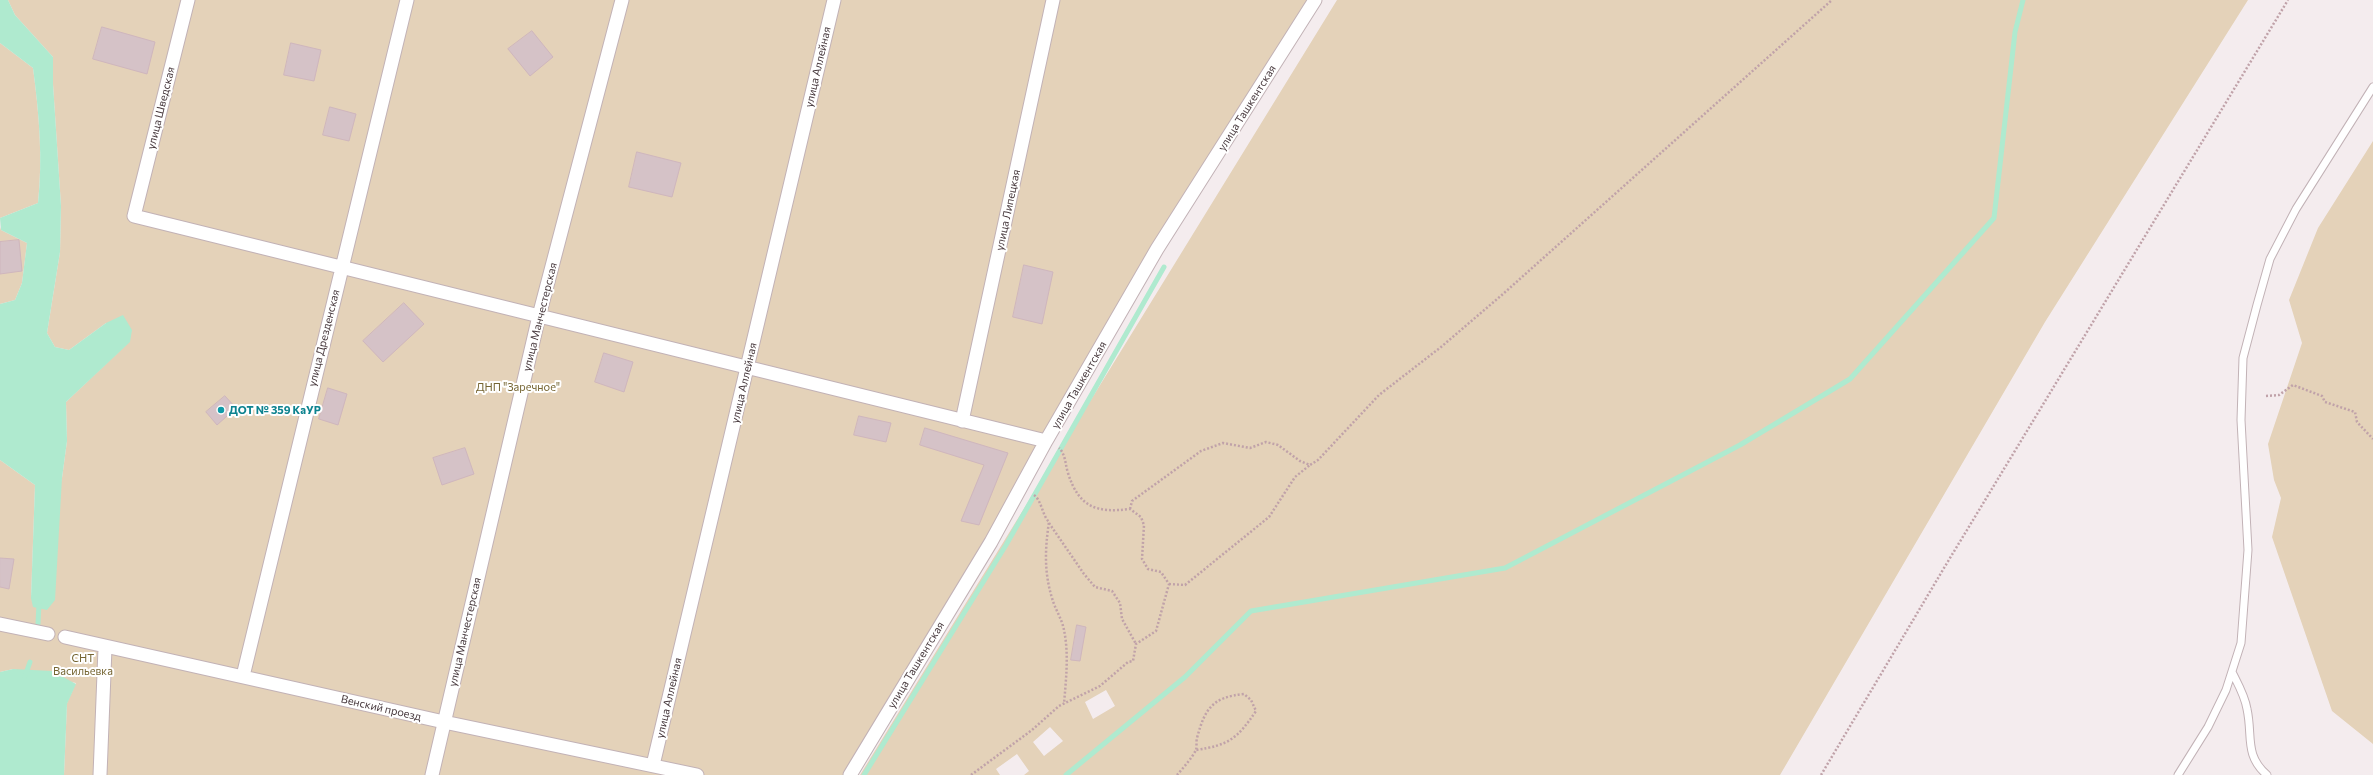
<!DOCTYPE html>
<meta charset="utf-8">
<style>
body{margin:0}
canvas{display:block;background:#f4ecee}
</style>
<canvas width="2373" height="775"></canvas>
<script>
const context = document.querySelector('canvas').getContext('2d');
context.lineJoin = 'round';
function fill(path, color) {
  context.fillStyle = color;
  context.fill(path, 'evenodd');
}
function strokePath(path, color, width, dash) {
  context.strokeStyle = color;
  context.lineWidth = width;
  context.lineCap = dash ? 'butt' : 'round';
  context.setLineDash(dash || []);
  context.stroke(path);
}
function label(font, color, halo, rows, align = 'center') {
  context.font = font + ' Commissioner,sans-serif';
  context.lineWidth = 4;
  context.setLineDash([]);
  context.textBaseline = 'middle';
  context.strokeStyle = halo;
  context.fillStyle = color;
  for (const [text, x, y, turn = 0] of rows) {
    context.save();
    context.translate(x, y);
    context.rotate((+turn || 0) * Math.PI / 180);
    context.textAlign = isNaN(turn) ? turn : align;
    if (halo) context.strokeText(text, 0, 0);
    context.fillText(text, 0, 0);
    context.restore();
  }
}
const green = new Path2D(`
 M8,0h1307l-158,249 -308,526h-785l3,-72 9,-20 -63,-14 -13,3v-212l35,25 -4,113 31,-120 5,-37 -1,-39 63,-60 -23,-19 -37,27 -14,-3 -8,-14 13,-81 1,-46 -8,-122v-27l-38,-42z
 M1337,0h911l-203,322 -265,453h-756l5,-4 -12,-17 -21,15 4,6h-140zM1106,690l9,16 -22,13 -8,-17zM1050,727l13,14 -19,15 -11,-14z
 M0,43l33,25c6,45 10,89 5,135l-38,15z
 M2373,141v603l-41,-33 -60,-174 9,-39 -7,-18 -6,-36 34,-101 -13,-43 29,-72z
 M0,227l1,3 26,13 -5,40 -7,17 -15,4z`);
const water = new Path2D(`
 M0,0h8l7,15 38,42v27l8,122 -1,46 -13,81 8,14 14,3 37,-27 17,-8 9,15 -2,12 -64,60 1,39 -5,37 -7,122 -8,10 -14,-3 -2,-9 4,-113 -35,-25v-156l15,-4 7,-17 5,-40 -26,-13 -1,-12 38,-15c5,-45 1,-90 -5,-135l-33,-25z
 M13,669l39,2 24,13 -9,20 -3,71h-64v-103z`);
const stream = new Path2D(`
 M38,624l1,-21
 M25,676l5,-14
 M864,775l142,-230 158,-278
 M1066,775l119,-98 66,-66 254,-43 235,-123 110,-66 144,-161 21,-186 8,-32`);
const building = new Path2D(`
 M102,27l53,15 -8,32 -54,-15z
 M532,31l21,26 -23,19 -22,-27z
 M291,43l30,7 -7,31 -30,-6z
 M330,107l26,7 -7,27 -26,-6z
 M637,152l44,11 -9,34 -43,-10z
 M19,240l3,31 -22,3v-32z
 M1024,265l29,7 -11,52 -29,-7z
 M404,303l20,21 -41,38 -20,-21z
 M604,353l29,9 -9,30 -29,-10z
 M328,388l19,6 -9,31 -19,-6z
 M225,396l11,12 -19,17 -11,-13z
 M859,416l32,7 -5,19 -32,-7z
 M925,428l83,25 -29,72 -18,-4 23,-56 -64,-20z
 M465,448l9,26 -32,11 -9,-27z
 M0,558l14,1 -5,30 -9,-2z
 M1077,625l9,2 -6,34 -9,-1z`);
const path = new Path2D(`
 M2266,396l13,-1 14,-10 29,11 3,6 30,10 2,10 16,17
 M1034,495c8,6 8,20 15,27 -4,27 -5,50 3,76 3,11 10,21 12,32 5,24 2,49 0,74
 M1130,509l2,-8 69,-50 22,-8 27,5 16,-6 12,3 22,16 10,4 8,-5 61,-65 62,-48 62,-53 329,-294
 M1049,523l35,51 11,13 17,4 8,12 2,16 14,25
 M1169,584l16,1 84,-68 26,-40 15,-12
 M971,775l61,-45 27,-24 41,-20 28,-24 5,-1 3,-17 20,-13 13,-47 -8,-12 -13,-3 -6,-10 2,-34 -3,-8 -11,-8c-33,4 -51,-1 -62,-36 -3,-9 -2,-18 -9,-25
 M1177,775c6,-7 15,-17 19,-25 1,-3 0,-8 1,-12 8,-30 16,-41 47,-44l7,6 5,11c-19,28 -27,34 -60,39
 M1821,775l126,-212 341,-563`);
const lane = new Path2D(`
 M2232,672c6,12 13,24 15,37 6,27 -3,46 20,66
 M2178,775l30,-48 18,-37 15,-47 7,-93 -7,-130 2,-62 14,-53 13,-46 26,-50 77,-122`);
const street = new Path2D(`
 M188,0l-54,216 912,225
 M962,421l91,-421
 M0,624l48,10
 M65,637l379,85 253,53
 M243,676l164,-676
 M653,765l181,-765
 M100,775l5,-127
 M432,775l107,-459 83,-316
 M850,775l141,-233 55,-101 111,-192 158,-249`);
const markers = [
 [221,410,4,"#0f9aa8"]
];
const streetNames = [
 ["улица Аллейная",818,67,-77],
 ["улица Шведская",161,108,-76],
 ["улица Ташкентская",1247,108,-58],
 ["улица Липецкая",1008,210,-78],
 ["улица Манчестерская",540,317,-76],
 ["улица Дрезденская",324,338,-76],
 ["улица Аллейная",744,383,-77],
 ["улица Ташкентская",1079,385,-60],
 ["улица Манчестерская",465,632,-77],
 ["улица Ташкентская",916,665,-59],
 ["улица Аллейная",669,698,-77],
 ["Венский проезд",381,708,13]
];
const parkNames = [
 ["ДНП \"Заречное\"",518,387],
 ["СНТ",83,658],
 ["Васильевка",83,671]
];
const cultureNames = [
 ["ДОТ № 359 КаУР",229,410]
];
fill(green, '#e4d2b9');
fill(water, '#afeacf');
strokePath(stream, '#afeacf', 5);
fill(building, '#d5c2c7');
strokePath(building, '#cfb6bd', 1);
strokePath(lane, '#c2b2b6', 9);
strokePath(street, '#c2b2b6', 15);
strokePath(path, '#c0a2a9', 2.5, [2, 2]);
strokePath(lane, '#fff', 7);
strokePath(street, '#fff', 13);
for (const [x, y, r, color] of markers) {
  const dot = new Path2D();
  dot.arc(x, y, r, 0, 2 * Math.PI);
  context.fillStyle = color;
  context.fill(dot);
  strokePath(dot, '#fff', 1.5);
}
label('11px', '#483a3e', '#fff', streetNames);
label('11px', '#756532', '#fff', parkNames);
label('bold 11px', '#0d838f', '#fff', cultureNames, 'left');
</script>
